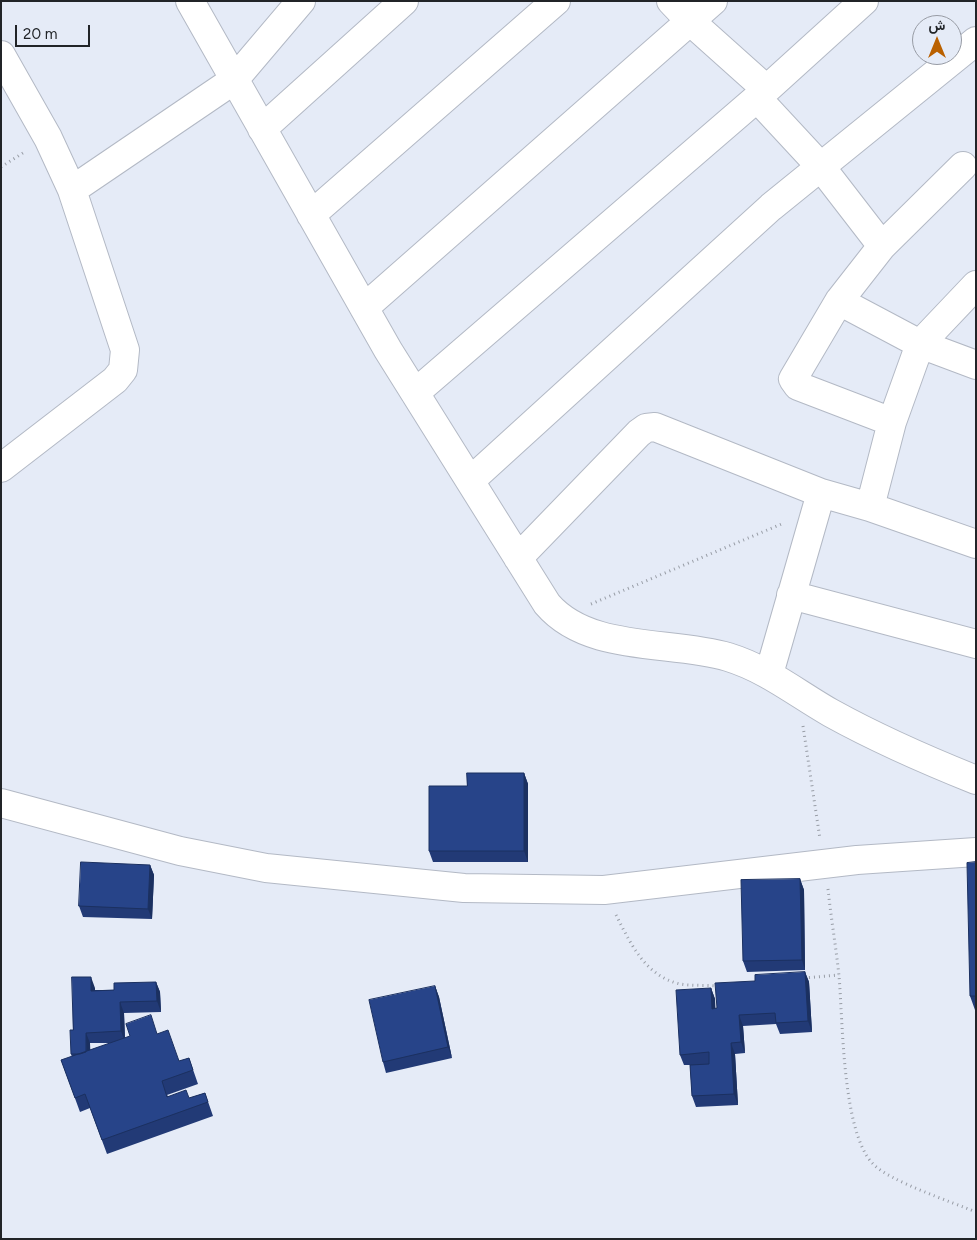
<!DOCTYPE html>
<meta charset="utf-8">
<style>
body{margin:0}
#map{position:relative;width:977px;height:1240px;overflow:hidden;background:#e5ebf7;font-family:Figtree,Vazirmatn,sans-serif}
canvas{display:block}
.frame{position:absolute;inset:0;border:2px solid #212428;pointer-events:none}
.north{position:absolute;left:912px;top:15px;width:50px;height:50px;box-sizing:border-box;background:#e5ebf7;border:1px solid #979ba4;border-radius:50%;rotate:0deg;font-size:14px;font-weight:700;line-height:20px;text-align:center;color:#212428}
.north::after{content:'';display:block;margin:auto;width:18px;height:22px;background:#ba6100;clip-path:polygon(50% 0,100% 100%,50% 72%,0 100%)}
.scale{position:absolute;left:15px;top:25px;width:75px;height:22px;box-sizing:border-box;border:2px solid #212428;border-top:0;padding-left:6px;font-size:15px;line-height:18px;white-space:nowrap;color:#212428;-webkit-text-stroke:4px #e5ebf7;paint-order:stroke}
</style>
<div id="map">
<canvas width="977" height="1240"></canvas>
<div class="frame"></div>
<div class="north">ش</div>
<div class="scale">20 m</div>
</div>
<script>
const context = document.querySelector('canvas').getContext('2d');
context.lineJoin = 'round';
function strokePath(path, color, width, dash) {
  context.strokeStyle = color;
  context.lineWidth = width;
  context.lineCap = dash ? 'butt' : 'round';
  context.setLineDash(dash || []);
  context.stroke(path);
}
function fill(path, color) {
  context.fillStyle = color;
  context.fill(path, 'evenodd');
}
const path = new Path2D(`
 M1,167l25,-16
 M591,604l193,-81
 M803,726l17,113
 M828,889c3,29 8,58 11,87 4,45 3,156 34,188 16,17 79,38 103,48
 M616,915c15,29 29,61 64,69 12,2 26,1 38,2
 M804,978l35,-3`);
const minor = new Path2D(`
 M190,1l198,349 159,254c42,49 124,36 181,53 39,12 68,36 103,56 47,26 95,47 145,67
 M671,1l19,20 76,68
 M1,55l47,83 24,52
 M757,98l64,69 61,79
 M262,129l142,-128
 M311,215l245,-214
 M839,301l81,43 56,21
 M364,308l349,-307
 M415,393l342,-295 107,-97
 M892,422l-94,-36 -5,-7 46,-78 43,-55 81,-80
 M1,468l114,-88 8,-10 2,-20 -53,-160 162,-110 67,-79
 M470,481l301,-274 205,-166
 M870,507l22,-85 28,-78 56,-59
 M518,558l121,-125 7,-5 9,-1 166,66 49,14 106,37
 M791,595l185,49
 M769,674l52,-181
 M1,803l179,48 86,17 198,20 140,2 253,-30 119,-8`);
const wall = new Path2D(`
 M524,773l4,11v78h-95l-4,-11 38,-65z
 M976,862v148h-1l-5,-14z
 M150,865l4,10 -2,44 -69,-2 -4,-11z
 M800,879l4,11 1,80 -58,2 -4,-11z
 M805,972l4,10 3,50 -32,2 -4,-10 -33,2 2,27 -10,1 3,51 -42,2 -4,-11 -2,-31h-6l-4,-10 31,-67 4,11v10l2,-1 38,-27z
 M156,982l4,10 1,20 -37,1 1,25 32,-4 22,27 10,-3 9,26 -31,11 1,1 21,2 16,-5 8,23 -106,38 -17,-46 -10,4 -19,-52 11,-3 -1,-3 2,-24 22,-42v2h19zM90,1043h21l-21,7z
 M435,986l4,11 13,61 -66,15 -3,-11z`);
const shadedWall = new Path2D(`
 M524,773l4,11v78l-4,-11z
 M150,865l4,10 -2,44 -4,-10z
 M800,879l4,11 1,80 -3,-10z
 M805,972l4,10 3,50 -4,-11z
 M91,977l4,11v14l-4,-11z
 M156,982l4,10 1,20 -4,-11z
 M435,986l4,11 13,61 -4,-11z
 M711,988l4,11 1,21 -4,-11z
 M120,1002l4,11 1,29 -4,-11z
 M739,1015l4,11 2,27 -4,-11z
 M86,1033l4,10 1,22 -4,-11z
 M731,1043l4,11 3,51 -4,-11z`);
const building = new Path2D(`
 M467,773h57v78h-95v-65h38z
 M81,862l69,3 -2,44 -69,-3z
 M976,862v134h-6l-3,-133z
 M800,879l2,81 -59,1 -2,-81z
 M805,972l3,49 -32,2 -1,-10 -36,2 2,27 -10,1 3,51 -42,2 -2,-31 19,-1v-12l-29,3 -4,-65 35,-2 1,21 5,-1 -2,-25 40,-2v-6z
 M72,977h19v14l23,-1v-7l42,-1 1,19 -37,1 1,29 -35,2v19l-6,2h-9l-1,-24h3z
 M435,986l13,61 -65,15 -14,-62z
 M151,1015l6,19 11,-4 11,31 10,-3 4,12 -31,11 5,16 19,-7 3,8 16,-5 3,9 -106,38 -17,-46 -10,4 -14,-38 69,-24 -4,-12z`);
strokePath(minor, '#b3b9c5', 30);
strokePath(path, '#989da6', 3, [1, 4]);
strokePath(minor, '#fff', 28);
fill(wall, '#223a76');
fill(shadedWall, '#1b3060');
fill(building, '#274489');
strokePath(building, '#1b3060', 1);
</script>
